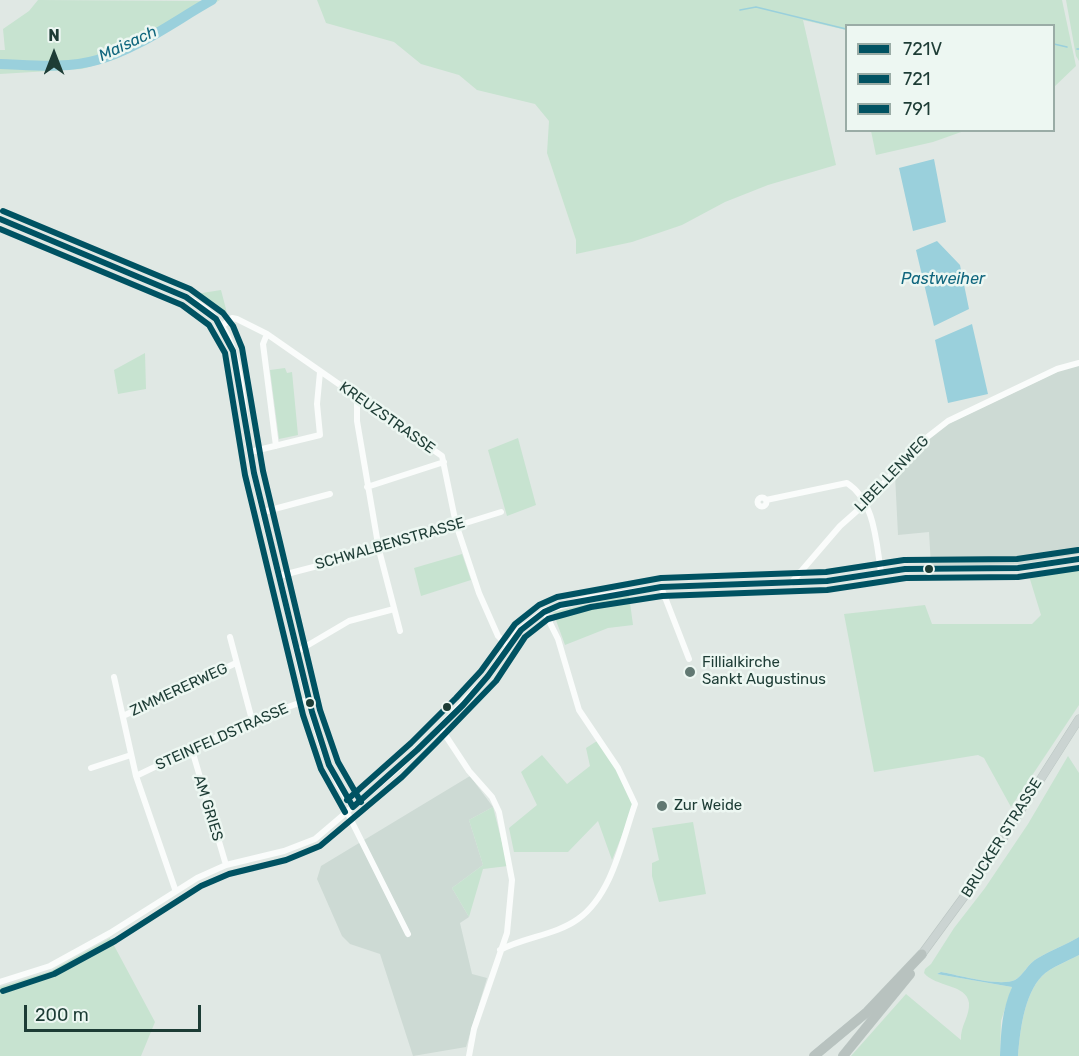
<!DOCTYPE html>
<style>
body{margin:0}
#map{position:relative;width:1079px;height:1056px;overflow:hidden;background:#e0e8e4;font-family:Rubik,sans-serif}
canvas{display:block}
.legend{position:absolute;left:845px;top:24px;width:210px;height:108px;box-sizing:border-box;background:#edf7f2;border:2px solid #9aaca6;margin:0;padding:8px 10px;list-style:none;font-size:18px;color:#1d3c35}
.legend li{display:flex;align-items:center;gap:12px;height:30px}
.legend b{width:30px;border:2px solid #9aaca6}
.north{position:absolute;left:24px;top:24px;width:60px;height:60px;-webkit-text-stroke:4px #edf7f2;paint-order:stroke;rotate:0deg;font-size:16px;font-weight:700;line-height:24px;text-align:center;color:#1d3c35}
.north::after{content:'';display:block;margin:auto;width:21px;height:27px;background:#1d3c35;clip-path:polygon(50% 0,100% 100%,50% 72%,0 100%)}
.scale{position:absolute;left:24px;top:1005px;width:177px;height:27px;box-sizing:border-box;border:3px solid #1d3c35;border-top:0;padding-left:8px;font-size:18px;line-height:21px;white-space:nowrap;color:#1d3c35;-webkit-text-stroke:4px #edf7f2;paint-order:stroke}
</style>
<div id="map">
<canvas width="1079" height="1056"></canvas>
<ul class="legend">
<li><b style="height:8px;background:#005262"></b>721V</li>
<li><b style="height:8px;background:#005262"></b>721</li>
<li><b style="height:8px;background:#005262"></b>791</li>
</ul>
<div class="north">N</div>
<div class="scale">200 m</div>
</div>
<script>
const context = document.querySelector('canvas').getContext('2d');
context.lineJoin = 'round';
function fill(path, color) {
  context.fillStyle = color;
  context.fill(path, 'evenodd');
}
function strokePath(path, color, width, dash) {
  context.strokeStyle = color;
  context.lineWidth = width;
  context.lineCap = dash ? 'butt' : 'round';
  context.setLineDash(dash || []);
  context.stroke(path);
}
function label(font, color, halo, rows, align = 'center') {
  context.font = font + ' Rubik,sans-serif';
  context.lineWidth = 5;
  context.setLineDash([]);
  context.textBaseline = 'middle';
  context.strokeStyle = halo;
  context.fillStyle = color;
  for (const [text, x, y, turn = 0] of rows) {
    context.save();
    context.translate(x, y);
    context.rotate((+turn || 0) * Math.PI / 180);
    context.textAlign = isNaN(turn) ? turn : align;
    if (halo) context.strokeText(text, 0, 0);
    context.fillText(text, 0, 0);
    context.restore();
  }
}
const built = new Path2D(`
 M1079,364v190l-59,10 -89,2 -2,-34 -31,3 -3,-60 26,-32 27,-19 111,-53z
 M470,776l23,31 -24,13 14,45 -31,23 17,29 -9,6 12,51 15,4 -21,69 -53,9 -33,-102 -30,-10 -8,-8 -25,-57 4,-13z`);
const green = new Path2D(`
 M38,0l162,1 20,-1 -104,59 -34,10 -82,5v-24h5l-2,-21 26,-18z
 M317,0h745l14,66 -22,21v-61h-208v4l-43,-10 33,145 -68,20 -43,17 -43,23 -50,17 -56,12v-14l-29,-87 2,-32 -14,-17 -58,-14 -18,-15 -38,-11 -27,-22 -68,-19z
 M1066,0h13v61l-3,-5z
 M871,131v-1l93,1 -31,11 -57,13z
 M221,290l6,23 -31,-19z
 M145,353l1,36 -28,5 -4,-24z
 M285,368l2,5 5,-1 6,63 -19,4 -9,-69z
 M518,438l18,67 -29,11 -19,-66z
 M462,554l9,26 -50,16 -7,-28z
 M1079,567v138l-68,102 -27,-49 -6,-3 -104,17 -30,-158 81,-9 7,19h100l9,-9 -12,-39z
 M629,595l4,30 -25,3 -43,17 -12,-33z
 M597,741l21,28 17,34 -23,57 -14,-39 -30,31h-54l-5,-24 28,-23 -16,-33 21,-17 25,29 23,-18 -4,-18z
 M1068,756l11,17v164c-13,8 -28,13 -41,21 -10,5 -15,18 -23,22 -16,7 -57,-5 -74,-8l-4,2 75,13 -11,34 -1,35h-149l55,-62 55,46c-1,-14 9,-24 8,-37 -2,-19 -34,-16 -45,-30l1,-4 6,-5 23,-36 31,-40 43,-64z
 M493,807l15,59 -25,3 -14,48 -17,-29 31,-23 -14,-45z
 M693,822l13,72 -47,8 -7,-26v-13l7,-3 -7,-32z
 M110,938l45,84 -14,34h-141v-69l51,-16z
 M1079,955v101h-61c2,-25 6,-61 24,-80 9,-9 26,-15 37,-21z`);
const water = new Path2D(`
 M934,159l12,63 -33,9 -14,-63z
 M937,241l23,24 9,44 -35,17 -18,-76z
 M972,324l16,70 -40,9 -13,-63z
 M1079,937v18c-11,6 -28,12 -37,21 -18,19 -22,55 -24,80h-18c1,-25 2,-46 12,-69l-75,-13 4,-2c17,3 58,15 74,8 8,-4 13,-17 23,-22 13,-8 28,-13 41,-21z`);
const stream = new Path2D(`
 M740,10l16,-3 90,22
 M1054,44l13,3
 M1077,49h2`);
const river = new Path2D(`
 M0,64c32,1 66,5 97,-4 41,-11 79,-40 115,-60`);
const minor = new Path2D(`
 M0,219l186,78c18,9 34,22 42,40 16,35 15,79 22,116 10,53 25,104 37,156 14,57 30,153 66,198
 M222,326l10,-8 5,1 30,15 175,122 14,68 23,69 19,43 10,10
 M267,334l-4,10 13,102
 M357,398v23l22,129 21,81
 M250,452l70,-17 -3,-31 3,-32
 M367,487l77,-25
 M757.5 502a4.5 4.5 0 1 1 9 0a4.5 4.5 0 1 1-9 0Z
 M766,500l81,-17c28,18 29,59 34,89
 M263,512l67,-18
 M279,576l100,-26 122,-38
 M791,583l49,-57 26,-23 55,-61 27,-21 109,-52 22,-6
 M661,587l28,72
 M230,637l22,83
 M298,651l51,-30 45,-12
 M114,677l22,99 39,113
 M123,716l113,-53
 M440,727l29,44 23,26 7,15 13,68 -5,53 -33,96 -5,27
 M192,750l34,115
 M91,768l40,-13
 M136,776l116,-56 58,-21
 M347,812l61,122
 M500,950c24,-13 56,-15 78,-31 34,-24 44,-78 57,-115l-17,-36 -39,-58 -21,-71 -14,-28
 M0,982l50,-16 60,-33 87,-55 29,-13 58,-14 31,-12 81,-69 34,-33 59,-62 29,-44 26,-20 45,-13 72,-11 166,-6 78,-12 113,-1 61,-9`);
const major = new Path2D(`
 M922,954l55,-75 102,-160`);
const highway = new Path2D(`
 M814,1056l53,-44 55,-58
 M843,1056l67,-82`);
const bus1 = new Path2D(`
 M0,219l186,78 30,22 17,32 21,122 58,239 17,53 24,42
 M353,807l64,-57 46,-45 25,-29 33,-46 23,-18 16,-7 101,-18 166,-6 78,-12 113,-1 61,-9`);
const bus2 = new Path2D(`
 M0,229l182,76 27,20 16,28 20,122 58,240 18,54 24,43
 M3,991l51,-17 61,-33 86,-55 28,-12 57,-14 34,-14 82,-69 34,-34 60,-62 29,-44 23,-18 43,-12 71,-11 165,-6 79,-12 112,-1 61,-9`);
const bus3 = new Path2D(`
 M3,211l187,78 33,24 10,13 9,22 21,123 57,239 18,52 23,40
 M347,800l64,-57 45,-45 25,-27 34,-47 24,-19 18,-8 104,-19 165,-6 78,-12 113,-1 61,-9`);
const markers = [
 [929,569,5,"#1d3c35"],
 [690,672,6,"#617872"],
 [310,703,5,"#1d3c35"],
 [447,707,5,"#1d3c35"],
 [662,806,6,"#617872"]
];
const streetNames = [
 ["KREUZSTRASSE",387,418,35],
 ["LIBELLENWEG",892,474,-46],
 ["SCHWALBENSTRASSE",390,544,-16],
 ["ZIMMERERWEG",179,690,-25],
 ["STEINFELDSTRASSE",222,737,-24],
 ["AM GRIES",208,808,73],
 ["BRUCKER STRASSE",1002,838,-58]
];
const poiNames = [
 ["Fillialkirche",702,663],
 ["Sankt Augustinus",702,680],
 ["Zur Weide",674,806]
];
const waterNames = [
 ["Maisach",128,44,-25],
 ["Pastweiher",943,279]
];
fill(built, '#cddad4');
fill(green, '#c7e3d0');
fill(water, '#9ad0dc');
strokePath(stream, '#9ad0dc', 1.5);
strokePath(river, '#9ad0dc', 10);
strokePath(major, '#bac5c2', 9);
strokePath(highway, '#bac5c2', 10);
strokePath(minor, '#fafcfb', 6);
strokePath(major, '#cbd4d2', 8);
strokePath(highway, '#b8c2bf', 9);
strokePath(bus1, '#005262', 6);
strokePath(bus2, '#005262', 6);
strokePath(bus3, '#005262', 6);
for (const [x, y, r, color] of markers) {
  const dot = new Path2D();
  dot.arc(x, y, r, 0, 2 * Math.PI);
  context.fillStyle = color;
  context.fill(dot);
  strokePath(dot, '#edf7f2', 2);
}
label('15px', '#1d3c35', '#edf7f2', streetNames);
label('15px', '#1d3c35', '#edf7f2', poiNames, 'left');
label('italic 16px', '#10667e', '#edf7f2', waterNames);
</script>
